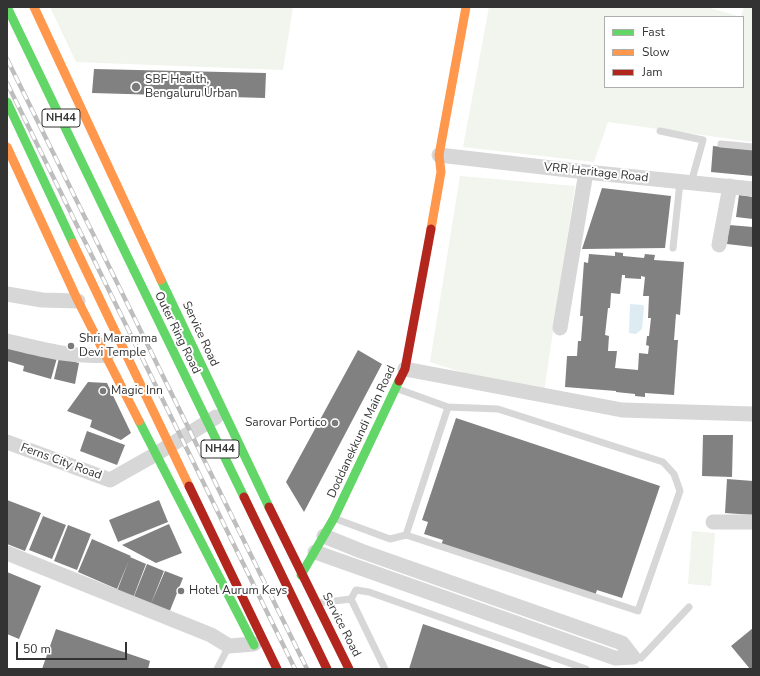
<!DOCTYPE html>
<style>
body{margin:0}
#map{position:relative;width:760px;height:676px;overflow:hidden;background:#fff;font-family:"Nunito Sans",sans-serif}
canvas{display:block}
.frame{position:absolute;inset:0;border:8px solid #333;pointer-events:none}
.legend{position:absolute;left:604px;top:16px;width:140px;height:72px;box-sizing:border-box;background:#fff;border:1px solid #adadad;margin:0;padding:5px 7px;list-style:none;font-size:12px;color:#333}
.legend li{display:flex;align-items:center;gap:8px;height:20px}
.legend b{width:20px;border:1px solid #adadad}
.scale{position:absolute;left:16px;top:642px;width:111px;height:18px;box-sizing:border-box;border:2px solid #333;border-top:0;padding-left:5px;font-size:12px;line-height:14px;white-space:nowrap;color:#333;-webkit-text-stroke:3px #fff;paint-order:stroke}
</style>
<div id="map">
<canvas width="760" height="676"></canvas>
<div class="frame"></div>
<ul class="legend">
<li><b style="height:5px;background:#63d668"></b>Fast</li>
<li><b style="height:5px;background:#ff974d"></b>Slow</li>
<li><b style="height:5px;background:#b3261e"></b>Jam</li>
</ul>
<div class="scale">50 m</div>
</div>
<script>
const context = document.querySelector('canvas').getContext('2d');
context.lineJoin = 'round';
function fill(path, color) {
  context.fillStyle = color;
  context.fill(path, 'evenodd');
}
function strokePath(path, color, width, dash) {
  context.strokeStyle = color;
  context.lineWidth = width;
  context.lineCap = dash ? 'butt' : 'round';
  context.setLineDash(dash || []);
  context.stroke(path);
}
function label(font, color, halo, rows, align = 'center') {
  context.font = font + ' "Nunito Sans",sans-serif';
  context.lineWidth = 4;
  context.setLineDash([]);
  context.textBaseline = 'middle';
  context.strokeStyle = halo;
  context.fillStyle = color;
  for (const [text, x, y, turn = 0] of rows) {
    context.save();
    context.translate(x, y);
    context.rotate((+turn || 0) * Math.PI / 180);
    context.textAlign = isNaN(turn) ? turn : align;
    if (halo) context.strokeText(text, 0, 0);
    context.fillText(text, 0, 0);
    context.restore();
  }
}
const green = new Path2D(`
 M50,7h243l-10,63 -207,-8z
 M489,7h218l34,10 3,-10h9v135l-145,-20 -14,40 -131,-15zM605,17h138v70h-138z
 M460,176l115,10 -32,212 -113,-36z
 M692,531l23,2 -4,53 -23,-2z`);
const water = new Path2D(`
 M630,304l13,1 1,2 -2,22 -6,5 -7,-1z`);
const building = new Path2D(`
 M94,69l172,4 -1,25 -173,-5z
 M713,146l40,4v26l-42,-4z
 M602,188l69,8 -6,52 -83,1z
 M739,195l14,2v22l-17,-2z
 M729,225l24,2v20l-26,-3z
 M615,252l8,1v3l21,2 1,-4 10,1 -1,5 30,2 -4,53 -4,-1 -2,26h4l-4,55 -29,-2v4l-10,-1v-2l-19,-2v-1l-51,-4 2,-31h10l1,-15h3l2,-25h-3l4,-54 4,1 1,-9 26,2zM622,275h3v3l16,1v-3l4,1 -2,19h6l-1,22h3l-2,18h-2l-1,9 3,1 -1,8 -9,-1 -1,17 -23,-2 2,-17h-9l1,-15 -4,-1 3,-27h2l1,-15 9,1z
 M7,345l50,13 -6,21 -28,-8 1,-5 -17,-5z
 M358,350l24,14 -78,148 -18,-30z
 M59,358l20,5 -4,21 -21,-5z
 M88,382l19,1 24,50 -10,7 -31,-13 2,-7 -25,-9z
 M456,418l204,68 -38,112 -25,-8 -2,6 -154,-51 2,-5 -19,-6 4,-12 -6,-2z
 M87,431l38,14 -8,20 -37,-14z
 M703,435h30l-1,42 -30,-1z
 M727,479l26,2v34l-28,-2z
 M7,500l34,13 -16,38 -18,-7z
 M159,500l9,22 -50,20 -9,-22z
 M43,516l23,9 -14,34 -23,-9z
 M169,524l13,29 -26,10 -34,-18z
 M68,525l23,9 -14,36 -23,-9z
 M92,539l39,17 -1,1 16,7 -13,34 -16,-7 12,-31 -12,29 -39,-17z
 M147,564l17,7 -14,35 -17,-7z
 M165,571l18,7 -14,35 -19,-7z
 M7,572l34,14 -22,53 -12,-5z
 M423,624l132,45h-146z
 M753,628v41h-3l-19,-23z
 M56,629l94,32 -2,8h-106z`);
const lane = new Path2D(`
 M660,131l43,9 -12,43
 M721,144l32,3
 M673,248l7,-66
 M336,519l54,20 16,-4 232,76 42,-120 -6,-17 -11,-12 -165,-53 -50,-2 -50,-18
 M406,535l42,-128
 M317,603l34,-4
 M641,658l48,-51
 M217,669l12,-23
 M385,669l-34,-70 5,-9 13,2 217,77`);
const street = new Path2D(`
 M439,155l147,17 167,17
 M719,245l11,-59
 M7,294l35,6 36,1
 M560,328l26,-156
 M7,341c33,8 65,17 100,14
 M405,369l217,41 131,4
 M7,442l103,38 46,-26 60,-37
 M713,522h40
 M324,536l37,15 261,92 11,14
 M315,552l300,106 18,-1
 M7,553l204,82 18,11 25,-2`);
const fast = new Path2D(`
 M7,7l107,222
 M7,102l66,141
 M161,280l108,227
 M139,421l115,224
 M301,575l33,-57 65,-137`);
const slow = new Path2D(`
 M34,7l127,273
 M7,147l71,154 61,120
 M431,229l10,-57 -2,-17 27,-148`);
const jam = new Path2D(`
 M399,381l6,-12 26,-140
 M269,507l80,162`);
const rail = new Path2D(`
 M7,59l300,610
 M7,83l288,586`);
const fastBridge = new Path2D(`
 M114,229l130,268`);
const slowBridge = new Path2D(`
 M73,243l116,243`);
const jamBridge = new Path2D(`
 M189,486l88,183
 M244,497l83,172`);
const markers = [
 [136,87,5,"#7a7a7a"],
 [71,346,4,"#7a7a7a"],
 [103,391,4,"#7a7a7a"],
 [335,423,4,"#7a7a7a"],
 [181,591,4,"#7a7a7a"]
];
const shields = [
 [61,118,38],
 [220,449,38]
];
const shieldNames = [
 ["NH44",61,118],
 ["NH44",220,449]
];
const poiNames = [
 ["SBF Health,",145,80],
 ["Bengaluru Urban",145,94],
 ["Shri Maramma",79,339],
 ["Devi Temple",79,353],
 ["Magic Inn",111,391],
 ["Sarovar Portico",327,423,"right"],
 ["Hotel Aurum Keys",189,591]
];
const streetNames = [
 ["VRR Heritage Road",596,173,6],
 ["Outer Ring Road",177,333,64],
 ["Service Road",200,334,65],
 ["Doddanekkundi Main Road",362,432,-65],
 ["Ferns City Road",61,462,20],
 ["Service Road",341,625,63]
];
fill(green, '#f1f5ed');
fill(water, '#ddebf3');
fill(building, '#818181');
strokePath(lane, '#d7d7d7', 7);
strokePath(street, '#d7d7d7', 15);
strokePath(fast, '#63d668', 9);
strokePath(slow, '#ff974d', 9);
strokePath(jam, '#b3261e', 9);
strokePath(rail, '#bebebe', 4.5);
strokePath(rail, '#fff', 3, [9]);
strokePath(fastBridge, '#63d668', 9);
strokePath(slowBridge, '#ff974d', 9);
strokePath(jamBridge, '#b3261e', 9);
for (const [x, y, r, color] of markers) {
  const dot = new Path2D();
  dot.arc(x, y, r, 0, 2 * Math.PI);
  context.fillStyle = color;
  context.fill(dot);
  strokePath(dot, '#fff', 1.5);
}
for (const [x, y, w] of shields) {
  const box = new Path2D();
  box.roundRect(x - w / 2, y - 9, w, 18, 3);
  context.fillStyle = '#fff';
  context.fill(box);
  strokePath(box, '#333', 1);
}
label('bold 11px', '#333', null, shieldNames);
label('12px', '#333', '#fff', poiNames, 'left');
label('12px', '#333', '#fff', streetNames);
</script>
